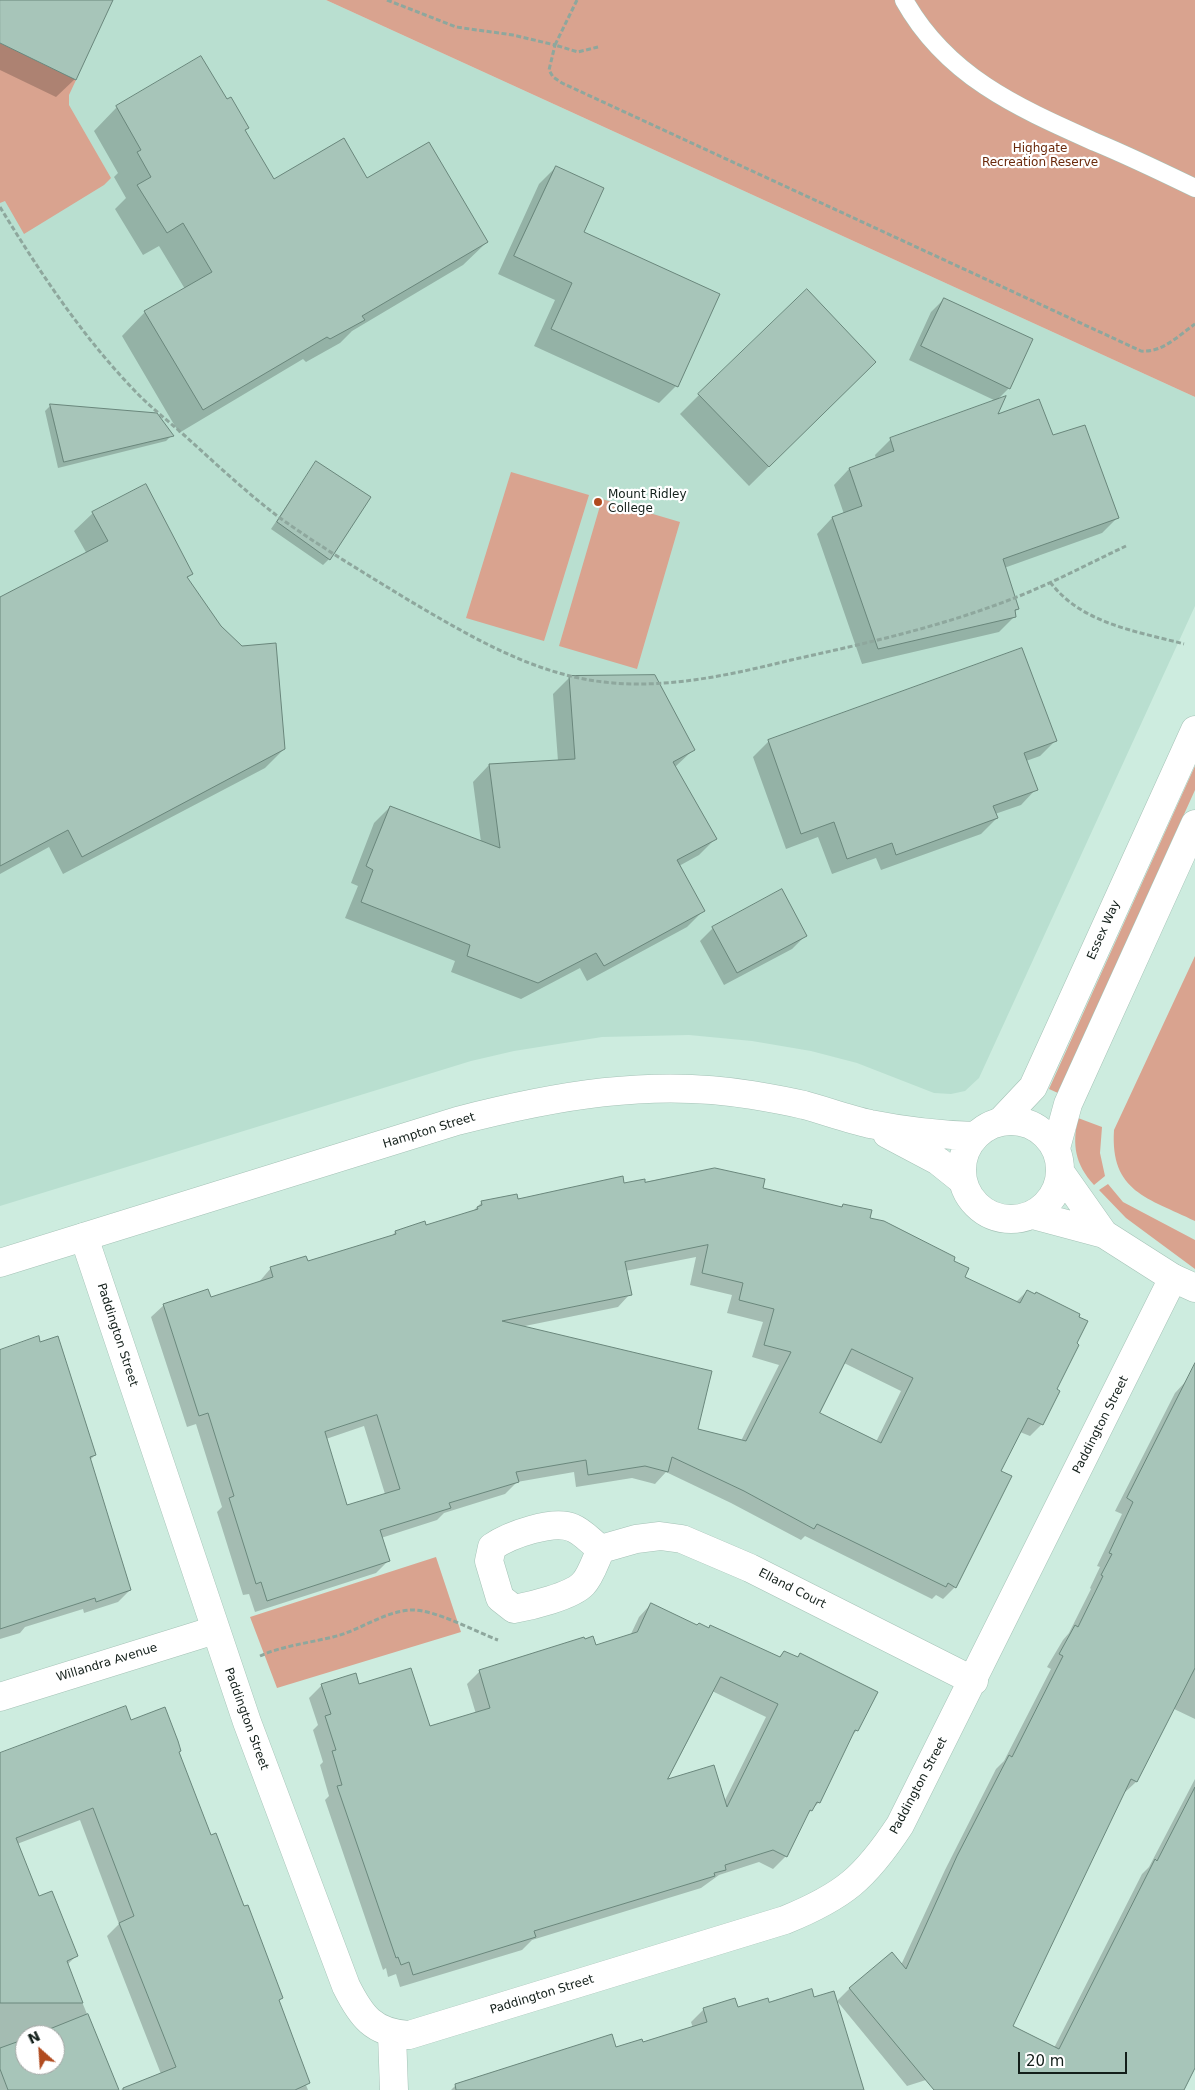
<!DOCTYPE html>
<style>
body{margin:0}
#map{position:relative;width:1195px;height:2090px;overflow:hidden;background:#cdecdf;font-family:"DejaVu Sans",sans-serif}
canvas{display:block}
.north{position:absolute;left:15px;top:2025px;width:50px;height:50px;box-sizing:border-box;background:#fff;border:1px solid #a1a5a3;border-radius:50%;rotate:334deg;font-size:14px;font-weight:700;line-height:20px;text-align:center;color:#131f1a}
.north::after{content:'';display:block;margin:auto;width:18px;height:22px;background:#b14b1f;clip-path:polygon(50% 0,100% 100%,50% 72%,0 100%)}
.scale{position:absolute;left:1018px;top:2052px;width:109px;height:22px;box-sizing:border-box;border:2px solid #131f1a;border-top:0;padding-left:6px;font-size:15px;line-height:18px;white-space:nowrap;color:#131f1a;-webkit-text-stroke:4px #fff;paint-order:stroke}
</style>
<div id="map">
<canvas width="1195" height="2090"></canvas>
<div class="north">N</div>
<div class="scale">20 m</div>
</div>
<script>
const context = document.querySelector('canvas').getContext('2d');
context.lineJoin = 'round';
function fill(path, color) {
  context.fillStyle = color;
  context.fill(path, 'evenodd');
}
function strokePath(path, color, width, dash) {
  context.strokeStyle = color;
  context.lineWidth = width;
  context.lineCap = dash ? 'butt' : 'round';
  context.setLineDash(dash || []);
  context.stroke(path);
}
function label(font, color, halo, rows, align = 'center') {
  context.font = font + ' "DejaVu Sans",sans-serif';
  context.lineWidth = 4.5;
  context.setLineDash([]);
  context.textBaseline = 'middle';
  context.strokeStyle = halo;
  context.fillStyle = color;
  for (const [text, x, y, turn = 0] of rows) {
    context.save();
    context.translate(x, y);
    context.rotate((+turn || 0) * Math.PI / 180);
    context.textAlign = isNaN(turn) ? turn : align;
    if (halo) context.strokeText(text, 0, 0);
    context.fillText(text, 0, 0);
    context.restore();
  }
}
const built = new Path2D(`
 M0,0h326l869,397v209l-216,472 -14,13 -14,3 -17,-1 -77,-30 -46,-12 -59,-10 -63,-6 -87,2 -88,14 -43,10 -471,145z`);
const green = new Path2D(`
 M326,0h869v397z
 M0,43l76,37 -7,15v10l42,73 -7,7 -80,49 -19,-33 -5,2z
 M511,472l78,23 -45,146 -78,-23z
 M602,499l78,23 -43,147 -78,-23z
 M1195,766v24l-137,303 -9,-4z
 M1195,956v265c-47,-23 -85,-29 -81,-91z
 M1078,1118l24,9 -2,26 5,23 -11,9c-19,-21 -22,-40 -16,-67z
 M1108,1184l15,18 72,38v29l-69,-51 -27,-28z
 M436,1557l25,75 -184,56 -27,-71z`);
const shadow = new Path2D(`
 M0,0h112l-37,79 -19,18 -56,-27z
 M117,107l127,24 29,50 94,-1 120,62 -24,23 -111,66 -12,12 -34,19 -3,-3 -124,74 -57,-97 23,-24 40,-23 -26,-43 -16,9 -28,-46 11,-11 -12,-21 4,-4 -24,-42z
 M556,167l26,66 94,153 -17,17 -125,-57 21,-46 -57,-26 41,-90z
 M944,299l65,89 -13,13 -87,-41 22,-48z
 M875,362l-126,124 -69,-72 19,-19z
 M51,405l121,30 -6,6 -108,27 -13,-57z
 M996,416l56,21 65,81 -15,15 -98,35 14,41 -4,3 1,4 -16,16 -137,32 -45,-130 15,-16 12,-4 -10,-29 15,-16 27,-10 -1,-4 16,-16z
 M316,463l13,96 -6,6 -52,-36z
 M93,513l99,61 -6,5 98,170 -19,19 -202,106 -14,-27 -49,27v-275l87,-45 -13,-23z
 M569,678l124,72 -18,17 40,72 -16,16 -20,11 24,45 -16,16 -100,54 -7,-13 -59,31 -70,-27 4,-11 -110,-43 13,-32 -7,-3 23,-60 16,-16 91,35 -8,-60 16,-17 69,-4 -5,-67z
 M769,741h286l-15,15 -14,5 10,28 -15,16 -26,9 2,4 -16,16 -100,36 -5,-12 -44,16 -14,-37 -32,12 -33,-92z
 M713,928l92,8 -13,13 -68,36 -24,-44z
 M644,1183l118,6 78,19 3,-3 109,56 11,16 52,26 12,-12 28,99 -13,34 -12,12 -10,-4 -20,39 -45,116 -12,12 -7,-4 -4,4 -127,-63 -4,4 -70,-37 -65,-31 -11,12 -23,-6 -56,9 -2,-15 -57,10 -12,12 -61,19 -7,7 -56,18 7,23 -12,12 -121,39 -6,-18 -6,1 -26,-83 5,-5 -26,-83 -9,3 -36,-110 13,-12 46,-7 49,-16 12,-14 36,-5 84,-26 4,-5 29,-9 1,3 47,-14 10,-10 36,-1zM696,1257l-6,28 42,10 -5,18 36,9 -11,35 27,8 -38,76 -44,-11 -177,-103 98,-20 12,-13 -5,-23zM844,1363l57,28 -25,51 -58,-28zM364,1426l21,68 -39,13 -20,-68z
 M0,1354l95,101 -5,5 40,130 -12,12 -34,11 -1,-4 -58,18 -5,6 -20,6z
 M1187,1380l8,4v335l-23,-11 -36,74 -13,12 -112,233 43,21 88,-174 7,-7 46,-88v264l-13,47h-186l-10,-29 -79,25 -70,-85 13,-13 51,-23 44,-95 51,-101 8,-8 47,-92 -4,-2 16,-27 6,-7 22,-44 -1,-1 10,-21 -3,-1 25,-52 -7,-3 60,-118z
 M651,1604l46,23 81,31 6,-6 13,6 4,-4 56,76 -7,8 -31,64 -14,15 -19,39 -13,13 -14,-7 -40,13 -18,13 -169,52 -10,10 -122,37 -4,-13 -8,3 -2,-9 -3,2 -58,-170 4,-4 -9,-31 3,-3 -10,-32 5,-5 -9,-27 13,-13 36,1 71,42 47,-14 -9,-30 13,-13 115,-24 35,-11 9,-19zM712,1691l54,26 -42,85 -58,-21z
 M131,1721l47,32 32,84 72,161 -4,3 31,81 -3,3 2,5h-188l41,-16 -54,-138 12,-12 -39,-104 -63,24 21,54 38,58 -9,9 51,125h-118v-334zM25,2035h30v30h-30z
 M768,2003l95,87h-412l5,-5 186,-42 51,-15 -2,-6 13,-13h33z`);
const building = new Path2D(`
 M0,0h113l-37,80 -76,-37z
 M201,56l26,43 4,-2 18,31 -4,2 29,49 70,-41 23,40 62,-36 59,100 -126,74 3,4 -35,19 -3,-2 -124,73 -59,-99 68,-39 -29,-49 -16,10 -30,-48 14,-8 -14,-25 4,-2 -25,-44z
 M556,166l48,22 -20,44 136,62 -42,93 -127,-58 21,-46 -58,-27z
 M807,289l69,73 -107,105 -71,-73z
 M944,298l89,41 -23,50 -89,-43z
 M1006,396l-8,18 41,-15 14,36 32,-10 34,93 -116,41 16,50 -4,1 1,7 -138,32 -46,-132 30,-11 -13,-38 45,-17 -4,-13z
 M50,404l107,9 17,23 -110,26z
 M316,461l55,36 -41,63 -53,-38z
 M146,484l47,90 -6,3 34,49 21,20 34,-3 9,106 -203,108 -14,-27 -68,36v-269l108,-56 -16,-29z
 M1022,648l35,93 -33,12 14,37 -45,16 5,12 -102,37 -4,-12 -45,16 -13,-37 -33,12 -33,-94z
 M655,675l40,75 -22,12 44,77 -40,21 28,51 -101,55 -8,-13 -58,30 -71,-27 3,-11 -109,-43 12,-32 -7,-4 24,-60 110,42 -11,-84 86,-5 -6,-83z
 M782,889l25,47 -70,37 -25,-46z
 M715,1168l50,11 -2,9 79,19 1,-3 29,6 -2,8 14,3 71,36 -1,4 15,7 -4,9 55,26 7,-13 8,4 1,-2 44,22 -1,3 9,4 -11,22 2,2 -22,44 3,2 -17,34 -15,-7 -27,53 11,5 -56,112 -8,-5 -2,4 -129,-63 -3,5 -70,-38 -72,-34 -4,15 -23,-6 -57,9 -2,-15 -70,12 3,10 -70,21 2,5 -71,22 10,31 -123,40 -6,-19 -5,2 -27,-86 5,-2 -26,-83 -9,3 -36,-112 45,-15 3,8 62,-20 -3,-10 36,-11 2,5 88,-27 -1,-3 30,-10 1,4 52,-16 -1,-2 5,-2 -1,-4 36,-7 1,5 105,-23 1,7 21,-4v3zM708,1245l-6,28 41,10 -4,17 35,9 -10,36 27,7 -45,89 -48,-12 14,-58 -210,-50 130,-26 -7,-33zM852,1349l61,29 -32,65 -61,-30zM377,1415l23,74 -53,16 -22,-73z
 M39,1336l1,6 18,-6 38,119 -6,2 41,133 -35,12 -1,-4 -95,31v-279z
 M1195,1363v305l-58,114 -6,-3 -118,247 46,23 96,-190 2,2 38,-74v281l-11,22h-250l-85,-102 43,-36 14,17 51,-113 52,-101 3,2 51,-101 -4,-2 16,-29 3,2 25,-51 -2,-1 11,-21 -3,-1 24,-51 -6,-4z
 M651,1603l46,22 2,-2 10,5 1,-3 70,32 4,-6 14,6 2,-4 78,39 -20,39 -3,-1 -35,73 -3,-1 -5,9 -2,-1 -23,47 -14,-7 -48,15 1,5 -12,3 1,3 -181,55 2,6 -123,38 -4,-13 -8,3 -3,-8 -2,1 -59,-172 5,-1 -10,-34 4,-1 -11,-34 6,-2 -10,-30 35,-11 3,11 52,-16 19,58 60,-18 -11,-38 105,-33 1,2 8,-3 3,9 41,-13zM721,1677l57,27 -51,103 -13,-42 -46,14z
 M126,1706l5,14 34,-13 13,34 3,10 -2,1 32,83 5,-2 28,73 4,-1 35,93 -4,2 31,83 -15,7h-172v-2l53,-21 -57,-144 15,-7 -41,-108 -77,30 23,58 13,-5 26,65 -11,5 16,42h-83v-250z
 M812,1989l2,8 20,-6 30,99h-408l-1,-6 157,-50 4,13 26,-8 1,3 64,-20 -4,-14 32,-10 3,9 30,-9 1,4z
 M88,2014l31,76h-111l-8,-21v-21l25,-9v26h30v-30h-20z`);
const path = new Path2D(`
 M387,0l69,27 57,8 42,10 -6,25 4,7 9,6 579,268c21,2 37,-15 54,-27
 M577,0l-22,45 23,7 20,-5
 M0,207c39,64 82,129 134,183 15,16 33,30 50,45 31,28 63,58 96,83 42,30 86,56 130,83 63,37 128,76 203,82 59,5 121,-9 178,-23 81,-18 162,-36 238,-68 33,-14 65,-31 97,-46
 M1050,582c32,42 86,49 134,62
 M260,1656c22,-10 48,-13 73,-19 26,-6 51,-26 79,-27 24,0 62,21 86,30`);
const service = new Path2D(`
 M904,0c43,77 115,108 191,142 34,14 67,30 100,46`);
const minor = new Path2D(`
 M1001,1121l32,-34 162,-357
 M1056,1148l12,-44 127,-280
 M84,1237l163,485 99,264c15,30 27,47 63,49l376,-115c59,-24 80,-42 115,-95l273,-547
 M601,1549c-9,-6 -18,-17 -28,-21 -19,-9 -64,7 -81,19l-3,14 11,37 14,11c17,-3 58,-13 69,-25 8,-8 13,-25 18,-35l35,-10 24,-3 22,3 68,29 224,113
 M0,1697l215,-67
 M392,2034l2,56`);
const tertiary = new Path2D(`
 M962 1170a49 49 0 1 1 98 0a49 49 0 1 1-98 0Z
 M887,1134l51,27 25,20
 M1061,1173l43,61
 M1033,1215l71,19 69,44 22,10
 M0,1263l457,-142c97,-25 195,-43 295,-26 18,3 35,6 52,10 22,6 44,14 66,19 35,7 70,11 105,12`);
const markers = [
 [598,502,5,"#b14b1f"]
];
const parkNames = [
 ["Highgate",1040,149],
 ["Recreation Reserve",1040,163]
];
const poiNames = [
 ["Mount Ridley",608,495],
 ["College",608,509]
];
const streetNames = [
 ["Essex Way",1104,930,-66],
 ["Hampton Street",429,1131,-17],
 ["Paddington Street",117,1335,72],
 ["Paddington Street",1101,1425,-63],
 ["Elland Court",792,1589,27],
 ["Willandra Avenue",107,1663,-17],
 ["Paddington Street",246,1719,70],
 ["Paddington Street",919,1786,-62],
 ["Paddington Street",542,1995,-17]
];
fill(built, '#b9dfd0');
fill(green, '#d9a38f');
fill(shadow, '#0003');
fill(building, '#a7c5b9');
strokePath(building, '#6a877c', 1);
strokePath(service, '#a4c2b6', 19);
strokePath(minor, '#a4c2b6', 29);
strokePath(tertiary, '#a4c2b6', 29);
strokePath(path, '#8ea79d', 3, [5, 2.5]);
strokePath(service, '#fff', 18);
strokePath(minor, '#fff', 28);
strokePath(tertiary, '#fff', 28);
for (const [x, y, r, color] of markers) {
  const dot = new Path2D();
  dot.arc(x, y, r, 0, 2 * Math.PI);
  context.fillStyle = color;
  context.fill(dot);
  strokePath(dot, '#fff', 2);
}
label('12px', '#6a290b', '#fff', parkNames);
label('12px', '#131f1a', '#fff', poiNames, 'left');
label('12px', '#131f1a', '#fff', streetNames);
</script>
